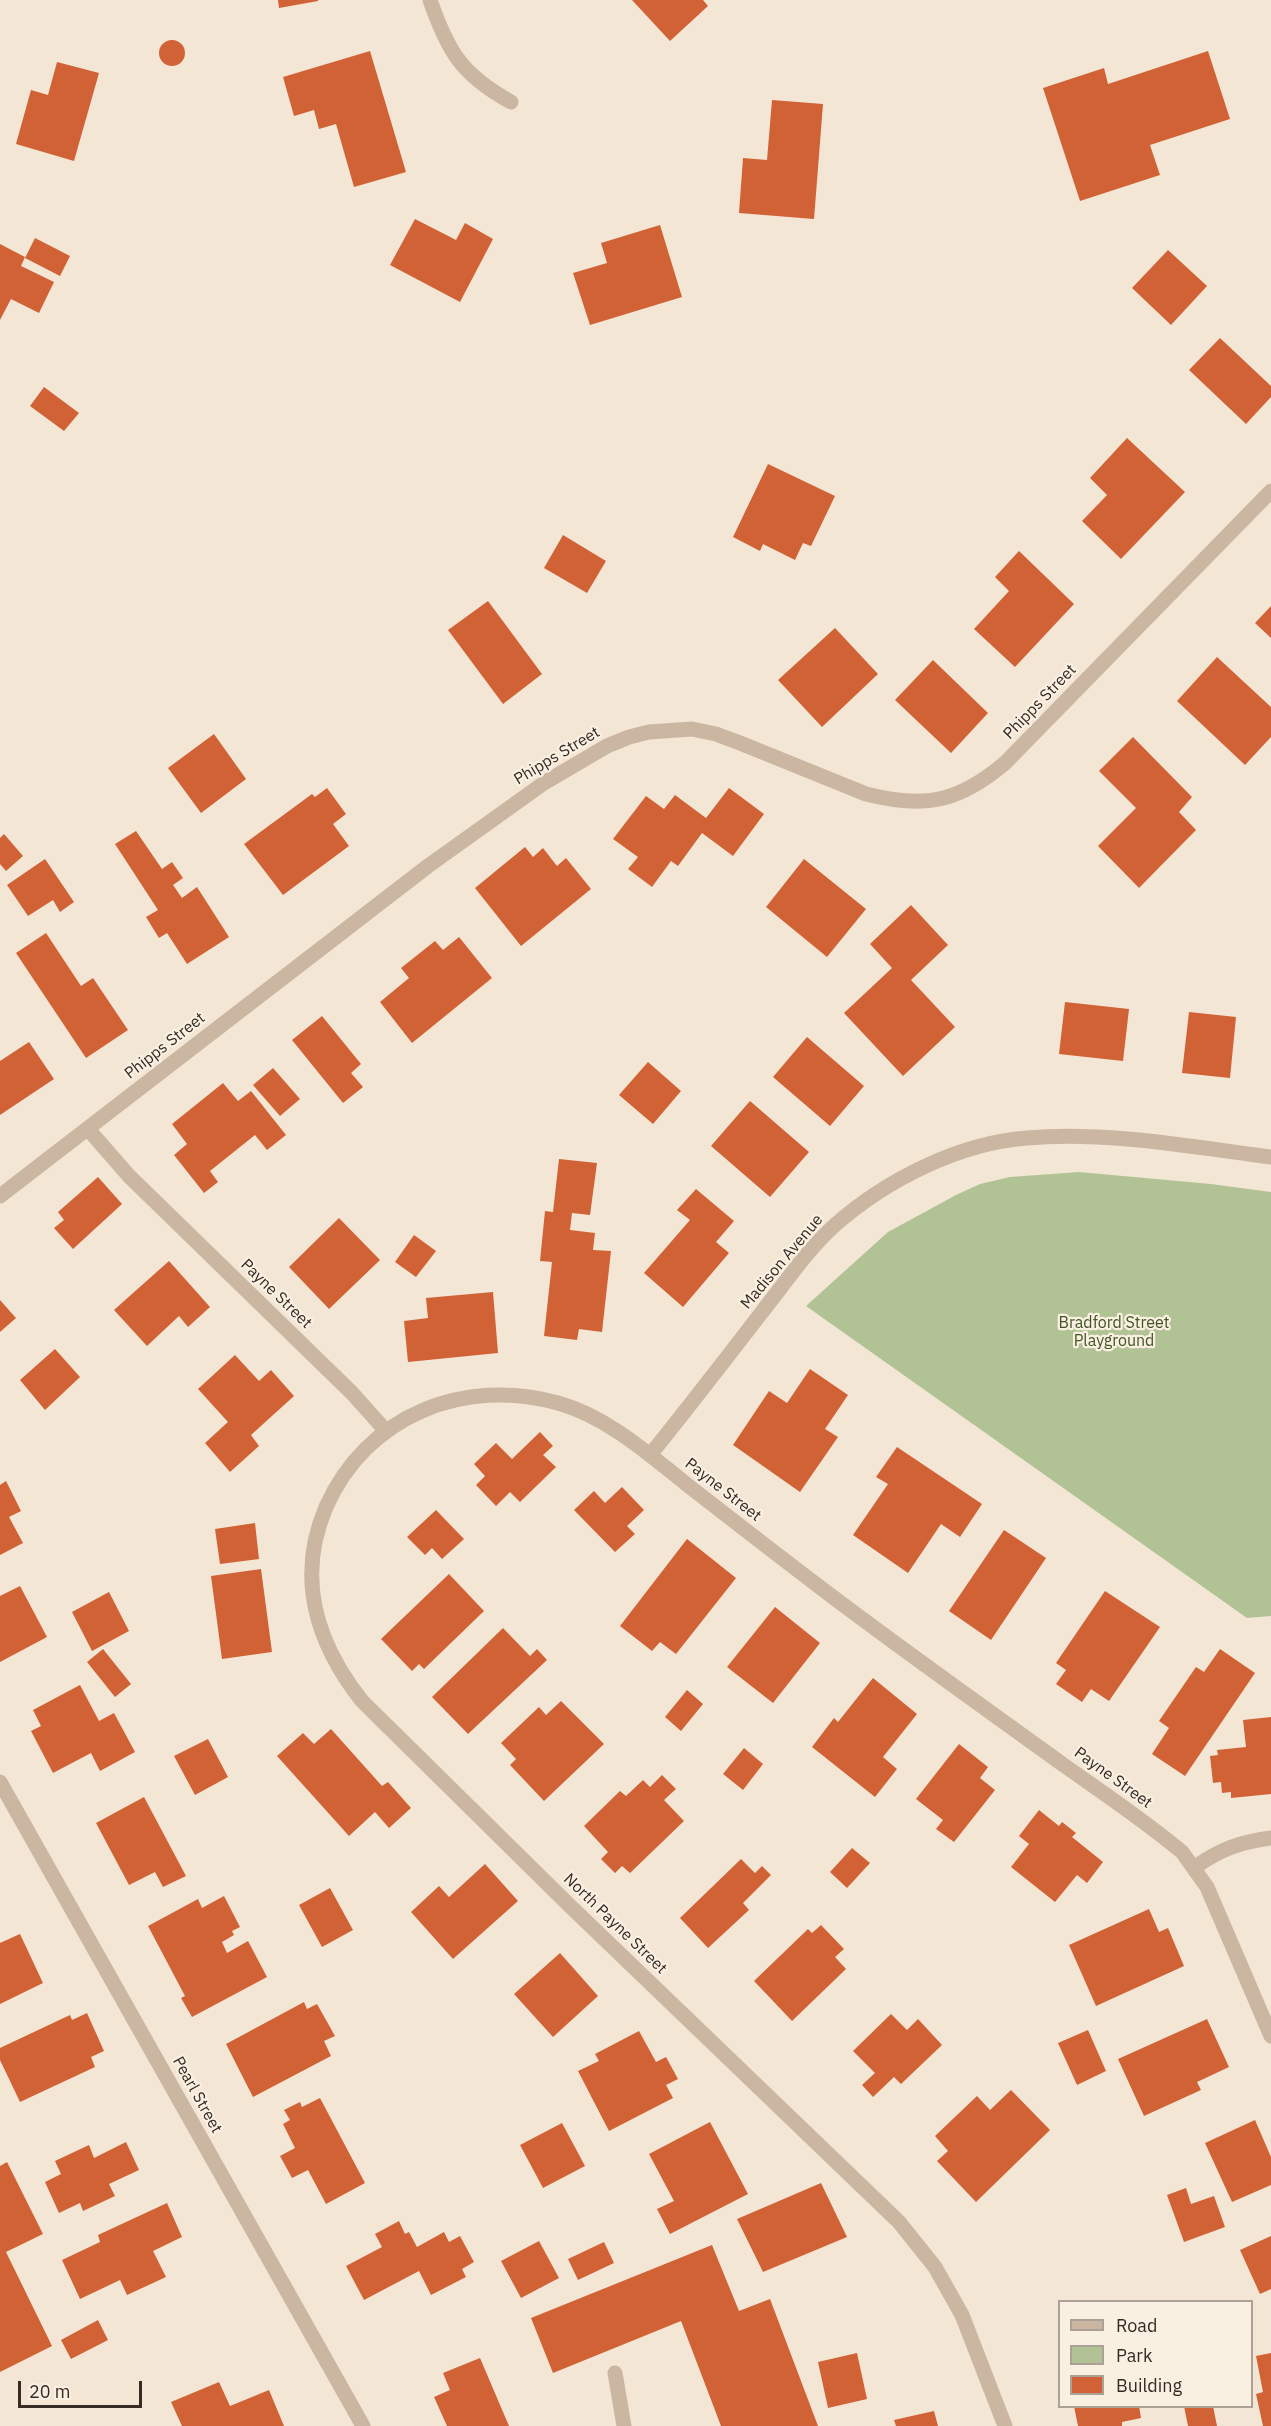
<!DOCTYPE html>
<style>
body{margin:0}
#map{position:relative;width:1271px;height:2426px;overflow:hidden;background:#f3e6d5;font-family:"IBM Plex Sans",sans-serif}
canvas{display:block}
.legend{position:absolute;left:1058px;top:2300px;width:195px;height:108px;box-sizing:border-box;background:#faf0e2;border:2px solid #aba196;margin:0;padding:8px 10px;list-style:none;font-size:18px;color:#352a24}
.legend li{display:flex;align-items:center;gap:12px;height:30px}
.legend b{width:30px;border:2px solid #aba196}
.scale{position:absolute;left:18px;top:2381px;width:124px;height:27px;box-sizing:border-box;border:3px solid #352a24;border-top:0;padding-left:8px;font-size:18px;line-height:21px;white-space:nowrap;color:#352a24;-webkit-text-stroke:4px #faf0e2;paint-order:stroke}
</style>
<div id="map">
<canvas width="1271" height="2426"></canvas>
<ul class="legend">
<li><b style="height:8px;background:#cbb6a1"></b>Road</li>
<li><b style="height:16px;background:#b1c395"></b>Park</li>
<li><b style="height:16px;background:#d16235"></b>Building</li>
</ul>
<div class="scale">20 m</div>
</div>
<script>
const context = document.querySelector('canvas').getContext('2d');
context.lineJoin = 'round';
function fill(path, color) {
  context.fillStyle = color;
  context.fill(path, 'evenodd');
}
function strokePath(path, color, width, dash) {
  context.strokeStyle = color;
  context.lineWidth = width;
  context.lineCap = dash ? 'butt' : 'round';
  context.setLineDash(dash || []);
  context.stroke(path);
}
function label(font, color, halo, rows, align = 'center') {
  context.font = font + ' "IBM Plex Sans",sans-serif';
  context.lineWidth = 4.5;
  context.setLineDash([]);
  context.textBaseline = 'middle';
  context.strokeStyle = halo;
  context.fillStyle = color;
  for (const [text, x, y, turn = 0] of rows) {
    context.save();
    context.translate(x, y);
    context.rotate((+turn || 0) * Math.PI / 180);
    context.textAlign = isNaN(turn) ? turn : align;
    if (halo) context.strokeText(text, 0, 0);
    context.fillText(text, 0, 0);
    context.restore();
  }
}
const green = new Path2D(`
 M1079,1172l132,12 60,8v424l-24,2 -441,-312 82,-74 68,-37 24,-11 30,-7z`);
const building = new Path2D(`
 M278,0h40v1l-39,7z
 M632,0h71l5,6 -38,35z
 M159 53a13 13 0 1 1 26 0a13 13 0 1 1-26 0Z
 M370,51l36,121 -52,15 -18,-63 -17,5 -5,-19 -20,6 -11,-39z
 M1208,51l22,68 -80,26 10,30 -80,26 -37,-113 61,-20 4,16z
 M57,62l42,11 -25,88 -58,-17 15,-54 17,5z
 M772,100l51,4 -9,115 -75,-6 4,-55 24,2z
 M415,219l41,21 9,-17 28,16 -33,63 -70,-37z
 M660,225l22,72 -92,28 -17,-52 34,-10 -6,-20z
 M35,238l35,18 -10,20 -35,-18z
 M0,244l25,13 -4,9 33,16 -15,31 -28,-14 -11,21z
 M1168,250l39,36 -36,39 -39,-37z
 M1220,338l51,48v11l-25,27 -57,-54z
 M44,387l35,26 -15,18 -34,-25z
 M1127,438l58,54 -64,67 -39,-38 25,-26 -17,-17z
 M768,464l67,32 -24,50 -8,-3 -8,17 -32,-16 -3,7 -27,-14z
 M563,535l43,26 -19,32 -43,-25z
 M1019,551l55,53 -59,63 -41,-38 35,-38 -14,-14z
 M488,601l54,73 -39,30 -55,-74z
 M1271,606v32l-16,-15z
 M835,628l43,46 -56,53 -44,-47z
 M1217,657l54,50v30l-26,28 -68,-64z
 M933,660l55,53 -37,40 -56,-53z
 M214,734l32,45 -45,34 -33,-45z
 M1133,737l59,60 -13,15 17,18 -57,58 -41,-42 38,-38 -37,-37z
 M327,788l19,26 -13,10 16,22 -66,49 -39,-51 68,-50 3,3z
 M729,788l35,26 -31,42 -31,-23 -24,33 -7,-5 -19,26 -24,-18 10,-12 -25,-18 33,-43 18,13 11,-14 31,23z
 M136,831l26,38 10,-7 11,16 -10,7 9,13 15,-11 32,50 -42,27 -20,-31 -8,5 -13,-21 12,-7 -43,-66z
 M4,834l19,22 -17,15 -6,-7v-26z
 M525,847l8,10 10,-9 14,18 9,-8 25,31 -70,57 -46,-58z
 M45,859l29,43 -14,10 -7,-12 -25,16 -21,-31z
 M804,859l62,50 -39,48 -61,-50z
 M911,905l37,40 -37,35 44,47 -52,49 -59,-63 48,-45 -22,-24z
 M46,933l35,53 12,-8 35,52 -42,28 -70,-105z
 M459,937l33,41 -80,65 -32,-41 29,-24 -8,-10 34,-27 8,9z
 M1065,1002l64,7 -6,52 -64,-7z
 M1189,1012l47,5 -6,61 -48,-5z
 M322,1016l39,48 -10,9 12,14 -20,16 -51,-63z
 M807,1037l57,49 -34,40 -57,-49z
 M29,1042l25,37 -54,36v-54z
 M648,1062l33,29 -28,33 -34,-29z
 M273,1068l27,31 -20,17 -27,-31z
 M223,1083l15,18 13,-10 35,44 -19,15 -12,-15 -45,36 8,11 -14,11 -30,-38 13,-11 -15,-20z
 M750,1101l59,51 -39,45 -59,-51z
 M559,1159l38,4 -7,52 -18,-2 -2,17 25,3 -2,17 18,1 -9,81 -23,-3 -2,11 -33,-4 8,-74 -12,-1 5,-50 8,1z
 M98,1177l24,27 -49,45 -19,-21 10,-8 -6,-8z
 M696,1189l38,32 -18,21 13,11 -46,54 -39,-34 46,-53 -13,-10z
 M339,1218l41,42 -51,49 -40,-42z
 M414,1235l22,16 -20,26 -21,-15z
 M169,1261l41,46 -22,20 -9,-11 -32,30 -33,-36z
 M493,1292l5,61 -90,9 -4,-41 24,-3 -2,-20z
 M0,1300l16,18 -16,14z
 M55,1349l25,28 -35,33 -25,-30z
 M235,1355l24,26 12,-11 23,26 -43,39 8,11 -29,26 -25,-29 23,-21 -30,-33z
 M810,1369l38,26 -23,34 13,8 -38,55 -67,-47 36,-54 18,12z
 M540,1432l13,14 -10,9 13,12 -36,35 -10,-10 -14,14 -20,-21 9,-9 -11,-12 22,-21 16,16z
 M897,1447l85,57 -22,33 -19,-13 -33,49 -55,-38 35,-51 -12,-7z
 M6,1481l15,30 -12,6 14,26 -23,12v-70z
 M622,1487l22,23 -17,16 8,8 -20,18 -41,-42 20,-19 11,12z
 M436,1510l28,29 -22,20 -10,-11 -7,7 -18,-18z
 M255,1523l4,36 -39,5 -5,-35z
 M1004,1530l42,28 -55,82 -42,-29z
 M687,1539l49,39 -60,76 -16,-12 -8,9 -32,-25z
 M261,1569l11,83 -50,7 -11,-83z
 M449,1574l35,37 -60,58 -5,-5 -7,7 -31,-32z
 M20,1586l27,51 -47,25v-66z
 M1105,1591l55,36 -51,74 -18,-12 -9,13 -26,-18 10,-14 -10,-7z
 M109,1592l20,39 -37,20 -20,-39z
 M775,1607l45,36 -47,60 -46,-36z
 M503,1628l27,28 7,-7 10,11 -79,74 -36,-37z
 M103,1649l28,35 -16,13 -28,-35z
 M1220,1649l35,24 -70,103 -33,-22 17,-26 -10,-7 37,-54 8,5z
 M873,1678l44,36 -34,43 14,12 -22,28 -63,-50 22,-29 4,4z
 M80,1685l19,36 15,-8 21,39 -35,19 -9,-18 -38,20 -22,-42 10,-5 -8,-16z
 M687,1690l16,14 -22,27 -16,-14z
 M561,1701l43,43 -60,57 -34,-36 6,-6 -15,-16 38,-36 7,8z
 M1271,1717v77l-40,4v-6l-9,1 -1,-11 -8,1 -3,-27 8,-1 -1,-5 29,-3 -3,-27z
 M331,1729l51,57 6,-4 23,26 -22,20 -14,-16 -26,24 -72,-80 26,-23 11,11z
 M208,1739l20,38 -33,18 -21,-39z
 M959,1744l29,23 -8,11 15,12 -41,52 -18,-13 7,-9 -27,-21z
 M744,1748l19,16 -20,26 -20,-16z
 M662,1775l14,14 -12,11 20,21 -54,52 -8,-7 -7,7 -14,-14 7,-7 -24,-26 36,-35 6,5 17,-16 7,7z
 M144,1797l42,79 -23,11 -8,-15 -26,13 -33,-62z
 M1039,1810l20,16 3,-4 14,11 -4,4 31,25 -16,21 -10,-8 -22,27 -44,-35 18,-23 -10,-8z
 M852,1848l18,15 -23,25 -17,-16z
 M741,1859l14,14 7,-7 9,9 -28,28 6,7 -41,38 -28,-30z
 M485,1864l33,37 -65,58 -42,-47 28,-26 10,11z
 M330,1888l23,42 -31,17 -23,-42z
 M224,1896l16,31 -8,4 2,4 -12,7 5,11 21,-12 19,36 -75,40 -11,-19 4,-2 -37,-70 50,-27 4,9z
 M1149,1909l10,23 9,-4 16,38 -88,40 -27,-61z
 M821,1925l23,24 -9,8 11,12 -54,52 -38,-40 54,-52 4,4z
 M20,1934l23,49 -43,21v-61z
 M560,1953l38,43 -45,41 -39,-43z
 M304,2002l3,7 10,-5 18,32 -11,5 7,15 -78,41 -27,-53z
 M87,2013l17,38 -13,6 4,10 -75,35 -20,-42v-12l70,-33 2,5z
 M891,2014l16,16 11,-11 24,26 -41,39 -7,-7 -21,20 -11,-12 13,-12 -22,-22z
 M1207,2019l22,48 -32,15 4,8 -57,26 -26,-57z
 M1088,2030l18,41 -29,14 -19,-42z
 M639,2031l17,31 10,-5 12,22 -12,6 7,13 -64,33 -31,-60 21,-10 -4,-7z
 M1011,2090l39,40 -74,72 -39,-41 11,-10 -13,-15 42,-40 13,14z
 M320,2098l45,85 -39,21 -18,-34 -16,8 -12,-22 15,-8 -12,-24 7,-4 -6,-10 16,-8 2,5z
 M1255,2120l16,37v28l-39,17 -27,-59z
 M710,2122l38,72 -78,40 -13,-25 17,-8 -25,-47z
 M562,2123l23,43 -42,22 -23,-43z
 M126,2142l13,28 -30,14 6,12 -32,15 -3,-8 -21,10 -14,-31 16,-8 -6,-13 34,-16 5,13z
 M7,2162l36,72 -37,18 46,94 -52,26v-206z
 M821,2183l26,54 -84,35 -26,-53z
 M1186,2188l5,16 23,-8 11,31 -41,15 -17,-47z
 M167,2203l15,34 -29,14 13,26 -39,18 -7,-15 -40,19 -18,-39 38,-18 -2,-7z
 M399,2221l6,13 4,-2 8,15 27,-15 5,10 11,-6 14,26 -12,7 4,8 -35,18 -12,-24 -55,29 -18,-34 36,-19 -7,-13z
 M1271,2236v53l-11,5 -20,-44z
 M539,2241l20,37 -38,20 -20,-37z
 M604,2242l10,21 -36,17 -10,-21z
 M712,2245l27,66 31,-12 48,127h-97l-40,-105 -128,52 -22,-55z
 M98,2320l10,20 -37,19 -10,-19z
 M857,2353l10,46 -39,9 -10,-46z
 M1271,2353v73h-8l-7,-32 7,-2 -7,-36z
 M480,2358l29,68h-62l-13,-29 16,-7 -7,-17z
 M219,2382l11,24 39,-16 15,36h-102l-11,-24z
 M1074,2406h65l2,12 -19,4v4h-44z
 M1184,2406h29l4,20h-29z
 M934,2411l4,15h-42l-2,-6z`);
const minor = new Path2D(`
 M430,0c18,52 32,75 81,102
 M88,1129l41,47 223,217 34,38
 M0,1196l428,-330 116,-83 63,-37 22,-9 20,-5 43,-3 24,5 24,9 126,51c59,15 93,8 139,-31l266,-272
 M650,1455c38,-47 75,-95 112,-143 23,-29 45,-62 73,-87 51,-45 124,-82 192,-87 78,-7 166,9 244,19
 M0,1782l363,644
 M1195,1867c26,-18 45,-25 76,-29
 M615,2373l9,53
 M1005,2426l-43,-111 -27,-48 -36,-45 -330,-317 -207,-204c-46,-58 -66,-124 -36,-194 41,-92 138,-130 232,-104 50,14 92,52 132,84 45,35 90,70 135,104 79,60 160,117 240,175 40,28 80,55 117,86l25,35 64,149`);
const streetNames = [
 ["Phipps Street",1040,702,-46],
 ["Phipps Street",557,756,-31],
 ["Phipps Street",165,1046,-38],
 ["Madison Avenue",782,1262,-50],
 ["Payne Street",276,1294,44],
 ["Payne Street",723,1490,38],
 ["Payne Street",1113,1778,36],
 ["North Payne Street",615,1924,44],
 ["Pearl Street",197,2095,61]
];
const parkNames = [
 ["Bradford Street",1114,1323],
 ["Playground",1114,1341]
];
fill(green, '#b1c395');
fill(building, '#d16235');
strokePath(minor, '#cbb6a1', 15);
label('16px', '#352a24', '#faf0e2', streetNames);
label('16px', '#425526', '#faf0e2', parkNames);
</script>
